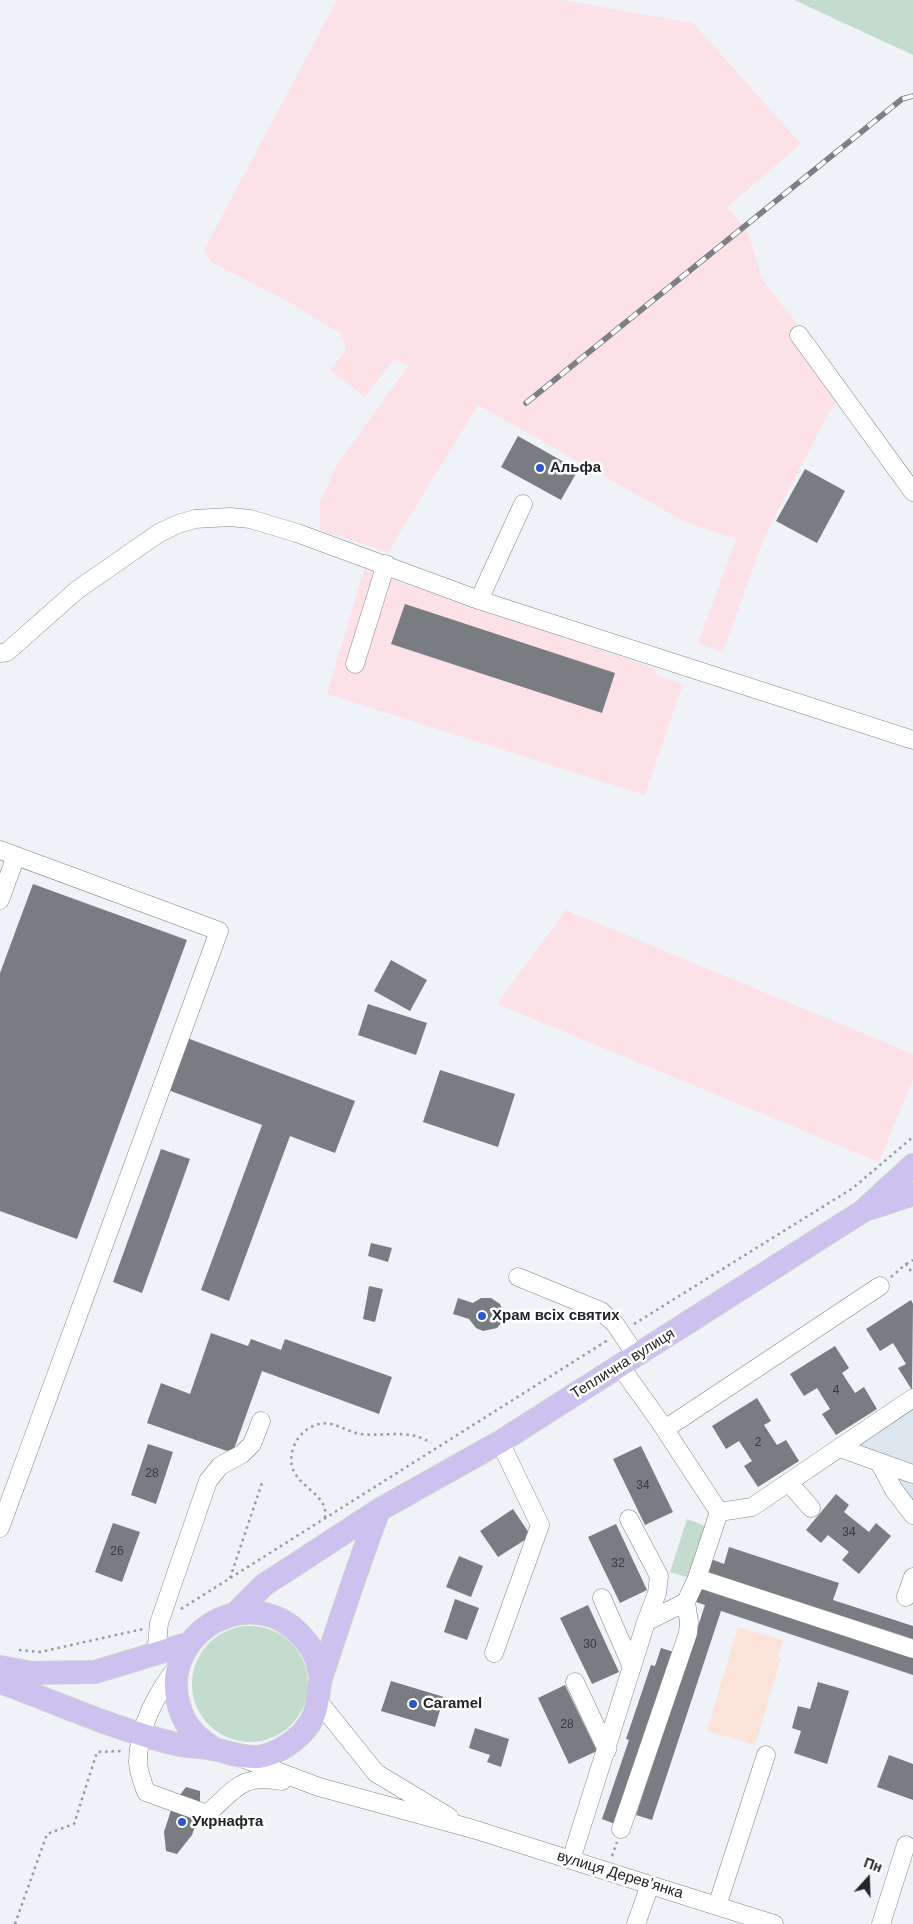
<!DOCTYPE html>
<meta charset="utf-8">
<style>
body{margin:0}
#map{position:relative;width:913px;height:1924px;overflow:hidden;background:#eff3f8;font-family:Helvetica,sans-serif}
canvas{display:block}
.north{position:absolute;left:843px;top:1854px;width:50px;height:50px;-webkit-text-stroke:4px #fff;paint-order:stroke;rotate:20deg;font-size:14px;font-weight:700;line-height:20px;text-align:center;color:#222426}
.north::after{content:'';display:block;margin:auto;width:18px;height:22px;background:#222426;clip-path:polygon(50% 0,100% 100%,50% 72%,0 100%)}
</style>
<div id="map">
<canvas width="913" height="1924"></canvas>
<div class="north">Пн</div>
</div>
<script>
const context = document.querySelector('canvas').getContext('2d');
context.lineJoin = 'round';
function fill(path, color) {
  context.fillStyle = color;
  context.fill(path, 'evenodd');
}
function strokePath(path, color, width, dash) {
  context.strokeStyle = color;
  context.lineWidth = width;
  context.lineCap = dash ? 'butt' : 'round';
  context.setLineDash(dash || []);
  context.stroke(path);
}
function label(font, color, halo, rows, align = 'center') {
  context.font = font + ' Helvetica,sans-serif';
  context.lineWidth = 5;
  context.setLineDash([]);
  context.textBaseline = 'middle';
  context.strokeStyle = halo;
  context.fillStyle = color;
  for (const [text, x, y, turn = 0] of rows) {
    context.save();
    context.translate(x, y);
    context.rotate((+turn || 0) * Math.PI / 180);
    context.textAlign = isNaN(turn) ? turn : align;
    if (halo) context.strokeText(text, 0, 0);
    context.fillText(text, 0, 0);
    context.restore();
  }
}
const commercial = new Path2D(`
 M738,1627l45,13 -5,17 3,1 -26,87 -48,-14z`);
const industrial = new Path2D(`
 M337,0h225l131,23 108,121 -74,63 21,25 14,47 84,107 -18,28 -64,124 -41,114 -25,-9 38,-104 -51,-17 -207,-117 -90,147 -68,-22v-27l15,-35 73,-102 -14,-7 -29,38 -35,-27 16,-20 -5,-16 -50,-31 -80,-41 -7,-12z
 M364,570l290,98 4,8 25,8 -38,111 -318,-101z
 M566,910l347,144v25l-34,83 -382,-158z`);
const built = new Path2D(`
 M913,1403v106l-63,-65z`);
const green = new Path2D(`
 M794,0h119v55z
 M687,1519l18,7 -15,52 -20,-6z
 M192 1684a58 58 0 1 1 116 0a58 58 0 1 1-116 0Z`);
const building = new Path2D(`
 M518,436l60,34 -17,30 -60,-33z
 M805,469l40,22 -28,52 -41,-22z
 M405,604l210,69 -13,40 -211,-69z
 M33,884l154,56 -110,299 -77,-28v-238z
 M391,960l36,20 -17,31 -36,-20z
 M368,1004l59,19 -11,32 -58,-20z
 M187,1038l168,63 -20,52 -45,-17 -61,165 -28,-11 61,-165 -94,-35z
 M440,1070l75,24 -17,53 -75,-25z
 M161,1149l29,10 -48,134 -29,-11z
 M371,1243l21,5 -4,14 -20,-6z
 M369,1286l14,3 -8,33 -12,-3z
 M458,1298l15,5 8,-5h10l9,6 4,9 -1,8 -6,7 -14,3 -7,-3 -7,-9 -16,-5z
 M911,1300l2,4 -1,86 -14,-22 8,-4 -13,-21 -13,8 -14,-22z
 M211,1333l37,13 3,-7 30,11 4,-11 107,38 -13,37 -117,-43 -28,78 -7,2 -80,-28 14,-40 29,11z
 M835,1346l14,22 -7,5 13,20 9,-6 13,22 -41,26 -14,-21 8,-5 -13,-21 -13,8 -14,-22z
 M757,1398l14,23 -7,4 13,20 9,-5 13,21 -41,26 -14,-21 8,-5 -13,-20 -13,8 -14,-23z
 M148,1444l25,8 -17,52 -25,-9z
 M641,1446l32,66 -28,13 -32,-66z
 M836,1494l13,11 -5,7 25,20 7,-9 15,13 -32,38 -17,-14 7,-8 -21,-17 -7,8 -15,-13z
 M513,1509l18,27 -33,21 -18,-26z
 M113,1523l27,9 -18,50 -27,-10z
 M616,1524l31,66 -27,13 -32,-66z
 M729,1547l110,36 -6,17 80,26v13l-206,-67 4,-13 13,5z
 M459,1556l24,10 -12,31 -25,-10z
 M700,1588l213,70v17l-192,-64 -69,209 -16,-5 69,-210 -9,-3z
 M455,1599l24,9 -12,32 -23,-8z
 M588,1605l31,67 -27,12 -32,-66z
 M661,1648l13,4 -59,172 -13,-5 27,-79 -3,-1 25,-74 4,1z
 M391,1681l53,16 -9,30 -54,-16z
 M818,1682l31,9 -22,73 -33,-11 7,-22 -9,-3 6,-22 12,3z
 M565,1685l32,66 -28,13 -31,-66z
 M475,1728l34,11 -8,28 -14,-5 3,-7 -21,-7z
 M889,1755l24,9v36l-36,-13z
 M186,1787l14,4v21l-8,23 -15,19 -11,-3 -2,-19 9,-28z`);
const path = new Path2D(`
 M906,1264l7,-4
 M891,1277l15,-13 7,10
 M634,1324l219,-136 60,-51
 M325,1518c5,-30 -46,-32 -31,-72 4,-11 14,-19 25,-22 16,-3 26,7 41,10 24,3 49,-6 71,9
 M230,1578l33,-98
 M181,1609l427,-269
 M19,1650l21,2 103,-23
 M612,1856l5,-14
 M15,1924l32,-90 27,-10 23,-72 26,-1`);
const minor = new Path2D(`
 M799,335l114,157
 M479,600l44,-96
 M0,653l7,-1 70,-62 82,-57 19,-9 17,-5 35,-2 20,2 47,14 182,67 434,140
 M355,664l31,-100
 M0,850l219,81 -219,597
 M0,900l16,-44
 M518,1277l83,34 14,13 21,31
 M620,1366l40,56 59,90
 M665,1429l215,-143
 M840,1448l39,14 15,28 19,25
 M879,1462l34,12
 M789,1483l22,25
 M629,1519l30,57 -2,17 -11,29
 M697,1578l216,71
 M906,1597l7,-20
 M602,1598l30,69
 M494,1653l46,-128 -40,-83
 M156,1655l3,-32 49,-142 12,-15 22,-12 10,-10 9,-23
 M178,1666c-21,26 -40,61 -40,96 0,9 5,21 8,30l61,22c29,-25 33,-40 75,-33
 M575,1682l32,68
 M319,1702l57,71 73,44
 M242,1758l77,29 154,42 301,95
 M621,1829l67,-196 1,-11 -3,-20
 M571,1860l75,-238 40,-20 11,-24 22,-66 33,-5 161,-109
 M717,1906l49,-151
 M636,1924l14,-39
 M881,1924l25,-79`);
const major = new Path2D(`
 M871,1208l42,-14
 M236,1613l28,-28 115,-75 121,-68 363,-231 50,-46
 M0,1667l31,6 64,-1 92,-28
 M0,1682c58,21 116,48 176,62 12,3 25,2 37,5 16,3 28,9 45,8 20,-3 41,-17 52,-34 10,-16 7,-32 12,-48 18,-55 36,-110 57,-165
 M214,1749c-6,-5 -13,-9 -18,-14 -9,-8 -15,-21 -18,-33 -16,-64 61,-116 114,-75 9,8 19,18 23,29 3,7 4,15 6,22`);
const rail = new Path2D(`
 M526,403l376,-304 11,-3`);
const markers = [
 [540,468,5,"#2b59c8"],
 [482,1316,5,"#2b59c8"],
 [413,1704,5,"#2b59c8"],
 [182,1822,5,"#2b59c8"]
];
const numberNames = [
 ["4",836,1391],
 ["2",758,1443],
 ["28",152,1474],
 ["34",643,1486],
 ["34",849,1533],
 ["26",117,1552],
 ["32",618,1564],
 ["30",590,1645],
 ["28",567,1725]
];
const poiNames = [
 ["Альфа",550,468],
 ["Храм всіх святих",492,1316],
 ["Caramel",423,1704],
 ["Укрнафта",192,1822]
];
const streetNames = [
 ["Теплична вулиця",623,1364,-32],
 ["вулиця Деревʼянка",620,1875,17]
];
fill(commercial, '#fbe3d9');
fill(industrial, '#fce1e6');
fill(built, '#dbe6ef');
fill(green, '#c4dcce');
fill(building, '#797d81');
strokePath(minor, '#808488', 19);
strokePath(major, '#cecfcf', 24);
strokePath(path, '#979b9e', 2.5, [2.5, 4]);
strokePath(minor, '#fff', 18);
strokePath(major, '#cdc1ef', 22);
strokePath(rail, '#7c7f83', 5.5);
strokePath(rail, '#fff', 4, [11]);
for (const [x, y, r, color] of markers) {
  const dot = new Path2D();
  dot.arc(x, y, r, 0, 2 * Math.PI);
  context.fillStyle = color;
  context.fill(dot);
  strokePath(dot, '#fff', 2);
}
label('12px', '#383a3d', null, numberNames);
label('bold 15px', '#222426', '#fff', poiNames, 'left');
label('15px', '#222426', '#fff', streetNames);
</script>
